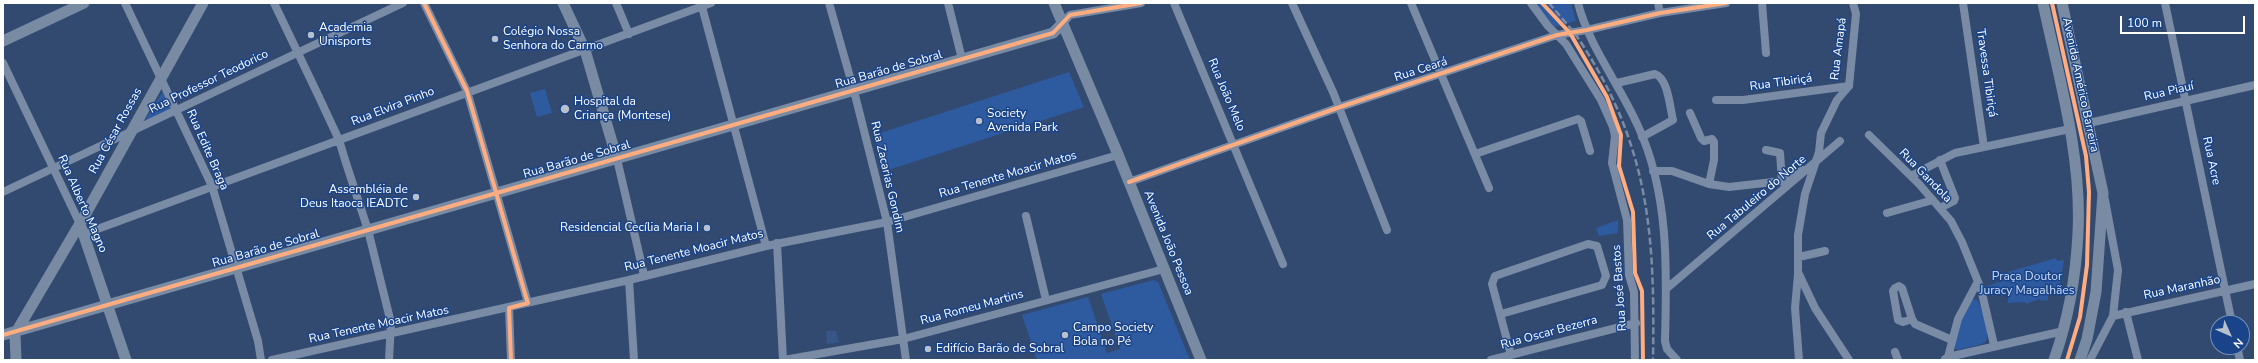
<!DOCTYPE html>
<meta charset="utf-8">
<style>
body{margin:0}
#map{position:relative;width:2258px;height:363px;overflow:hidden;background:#334a70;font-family:"Nunito Sans",sans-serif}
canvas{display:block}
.frame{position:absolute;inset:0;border:4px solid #fff;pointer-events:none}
.north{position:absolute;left:2210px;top:315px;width:40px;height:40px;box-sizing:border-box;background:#1a4489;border:1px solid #768fb8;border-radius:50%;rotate:135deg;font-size:11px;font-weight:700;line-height:16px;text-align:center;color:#fff}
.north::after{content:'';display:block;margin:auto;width:14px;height:18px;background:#b8c0cd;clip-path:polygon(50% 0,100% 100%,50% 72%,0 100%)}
.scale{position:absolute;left:2120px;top:16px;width:125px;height:18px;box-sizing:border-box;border:2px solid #fff;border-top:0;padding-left:5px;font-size:12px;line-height:14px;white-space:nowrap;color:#fff;-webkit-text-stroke:3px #1a4489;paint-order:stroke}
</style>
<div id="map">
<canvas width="2258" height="363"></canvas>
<div class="frame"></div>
<div class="north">N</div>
<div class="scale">100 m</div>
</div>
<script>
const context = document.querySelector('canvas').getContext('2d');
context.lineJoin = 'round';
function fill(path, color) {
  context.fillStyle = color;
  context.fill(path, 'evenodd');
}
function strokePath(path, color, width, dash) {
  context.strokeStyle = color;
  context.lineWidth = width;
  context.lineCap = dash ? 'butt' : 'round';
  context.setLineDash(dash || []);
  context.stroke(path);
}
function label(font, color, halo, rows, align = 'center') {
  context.font = font + ' "Nunito Sans",sans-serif';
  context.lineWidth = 3;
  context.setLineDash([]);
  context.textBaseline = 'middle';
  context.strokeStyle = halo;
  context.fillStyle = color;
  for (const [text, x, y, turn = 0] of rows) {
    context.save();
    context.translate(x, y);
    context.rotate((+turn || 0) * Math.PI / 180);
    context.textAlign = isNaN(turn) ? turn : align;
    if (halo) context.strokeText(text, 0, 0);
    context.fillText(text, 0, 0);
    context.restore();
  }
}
const green = new Path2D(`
 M1535,3h36l5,18 -22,6z
 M1069,72l15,35 -199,64 -11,-36z
 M545,89l7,24 -15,4 -7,-24z
 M163,91l9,20 -30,14z
 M1618,220v13l-19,3 -3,-8z
 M2056,258l1,3 7,-1 -5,30 -11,2v8l-7,1 -1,-2 -14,5 -1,-2 -17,1v-13h-16l-1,4 -4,1 -2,-8 25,-9 -2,-6z
 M1154,280l4,2 32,78h-153l-15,-45 66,-18 19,56 13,-4 -19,-55z
 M1976,299c6,5 16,38 9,43 -7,5 -20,5 -27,8l-4,-2 7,-29 11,-19z`);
const water = new Path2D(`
 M826,331h10l3,11 -12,2z`);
const minor = new Path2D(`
 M125,3l87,183 46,155 3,19
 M274,3l45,94 20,43 7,23 22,67 23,93 -2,37
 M424,3l43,88 61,212
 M616,3l13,31
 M701,3l65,243
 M829,3l25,88 33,131 19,138
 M948,3l14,56
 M1174,3l109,261
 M1292,3l41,89 54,138
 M1411,3l78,185
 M1531,3l17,23 18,18 35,56 12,27 2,9 -3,27 15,57 2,55 5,17 1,68
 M1578,3c11,44 42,82 60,123 31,67 29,143 27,215l2,8 10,11
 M1658,3l2,10
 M1762,3l4,50
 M1963,3l21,144
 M2165,3l67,320
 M1062,24l8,-9 71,-12
 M3,63l77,161
 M1617,83l38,-9c13,4 15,34 18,46l-31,17
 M1716,100h27l106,-14
 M1690,113l11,25 3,3 8,-2 2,3v18l-5,24
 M2089,123l166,-38
 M1869,135l50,49 32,37 11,21 19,47 13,56
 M1766,150l14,3 2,28
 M1475,154l103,-35 3,2 9,30
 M617,159l27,116
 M1653,171h19l37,13 20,3 53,-6 21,-11
 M1911,176l44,-23 115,-24
 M1129,182l208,-74 220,-73 30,-5 73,-17 66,-10
 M3,192l400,-189
 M1940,208l14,-7 1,-3 -15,-38
 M1887,213l46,-13
 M1026,216l20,84
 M84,234l627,-231
 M777,243l6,117
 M1799,257l26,-6
 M1798,274l-3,34 4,52
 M629,280l5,80
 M1666,289l174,-148
 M509,308l2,52
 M2126,312l12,48
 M1501,314l101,-29 4,-9 -9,-30 -9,-2 -93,32 -3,8 19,71
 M2113,316l142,-32
 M1912,319l-9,3 -5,-2 -5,-29 2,-3 4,-2 3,2 10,31 3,5 37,16
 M2237,347l3,13
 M1895,352l3,8
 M1948,357l116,-26
 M1945,359l3,-2 10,-38 19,-36
 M272,360l357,-80 137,-34 121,-24 231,-67
 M784,360l119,-21 261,-70
 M1491,360l145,-37
 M1849,360l-34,-52 -17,-36v-37l7,-41 14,-42 2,-19 16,-33 12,-14 7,-72 -3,-11
 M2090,360l23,-44 5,-46 -13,-70`);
const major = new Path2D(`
 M563,3l22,47 32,109
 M1054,3l63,149 84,208
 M2043,3c16,75 39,153 35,230 -2,42 -10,87 -24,127
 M2062,3l41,190 -7,99 -9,47 -7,21
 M3,41l81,-38
 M80,224l46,136
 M15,334l70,-119 118,-212
 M15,334l1,26
 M3,335l1050,-302 9,-9`);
const rail = new Path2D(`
 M1549,3c10,12 22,25 31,38 70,106 75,196 73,319`);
const cycleway = new Path2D(`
 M424,3l43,88 59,206 2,6 -19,5 2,52
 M1542,3l28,30 37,64 14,38 -2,31 14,46 2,61 7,18 1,69
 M2052,3l34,153 3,36 -2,73 -7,52 -13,43
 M1129,182l208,-74 220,-73 30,-5 73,-17 66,-10
 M3,335l1050,-302 17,-18 71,-12`);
const markers = [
 [311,35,4,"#b8c0cd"],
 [495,39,4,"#b8c0cd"],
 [565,109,5,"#b8c0cd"],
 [979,121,4,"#b8c0cd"],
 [416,197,4,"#b8c0cd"],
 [707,228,4,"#b8c0cd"],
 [1065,335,4,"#b8c0cd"],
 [928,349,4,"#b8c0cd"]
];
const poiNames = [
 ["Academia",319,28],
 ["Unisports",319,42],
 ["Colégio Nossa",503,32],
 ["Senhora do Carmo",503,46],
 ["Hospital da",574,102],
 ["Criança (Montese)",574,116],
 ["Society",987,114],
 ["Avenida Park",987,128],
 ["Assembléia de",408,190,"right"],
 ["Deus Itaoca IEADTC",408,204,"right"],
 ["Residencial Cecília Maria I",699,228,"right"],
 ["Campo Society",1073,328],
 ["Bola no Pé",1073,342],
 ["Edifício Barão de Sobral",936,349]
];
const streetNames = [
 ["Rua Amapá",1839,49,-83],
 ["Rua Barão de Sobral",889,70,-16],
 ["Rua Ceará",1421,70,-18],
 ["Travessa Tibiriçá",1986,73,82],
 ["Rua Professor Teodorico",209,82,-26],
 ["Rua Tibiriçá",1781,83,-8],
 ["Avenida Américo Barreira",2080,85,78],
 ["Rua Piauí",2169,92,-13],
 ["Rua João Melo",1226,95,67],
 ["Rua Elvira Pinho",393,107,-21],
 ["Rua César Rossas",116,131,-61],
 ["Rua Edite Braga",207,150,66],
 ["Rua Barão de Sobral",577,160,-16],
 ["Rua Acre",2211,161,78],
 ["Rua Tenente Moacir Matos",1008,175,-16],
 ["Rua Gandola",1925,176,46],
 ["Rua Zacarias Gondim",887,177,77],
 ["Rua Tabuleiro do Norte",1757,198,-40],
 ["Rua Alberto Magno",82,204,66],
 ["Avenida João Pessoa",1168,243,68],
 ["Rua Barão de Sobral",266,249,-16],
 ["Rua Tenente Moacir Matos",694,251,-14],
 ["Rua José Bastos",1620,288,-94],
 ["Rua Maranhão",2182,288,-12],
 ["Rua Romeu Martins",972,308,-15],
 ["Rua Tenente Moacir Matos",379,325,-12],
 ["Rua Oscar Bezerra",1549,333,-15]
];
const parkNames = [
 ["Praça Doutor",2027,277],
 ["Juracy Magalhães",2027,291]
];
fill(green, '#2e5aa0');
fill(water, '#375587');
strokePath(minor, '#7a8ba5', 8);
strokePath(major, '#798aa3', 11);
strokePath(rail, '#7b8ba4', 2.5, [7, 3]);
strokePath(cycleway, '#ffac80', 4);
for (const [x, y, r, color] of markers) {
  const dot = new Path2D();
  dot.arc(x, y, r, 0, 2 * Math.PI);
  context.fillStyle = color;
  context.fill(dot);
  strokePath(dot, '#1a4489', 1.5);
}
label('12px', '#fff', '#1a4489', poiNames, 'left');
label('12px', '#fff', '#1a4489', streetNames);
label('12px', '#c9dcf9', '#1a4489', parkNames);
</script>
